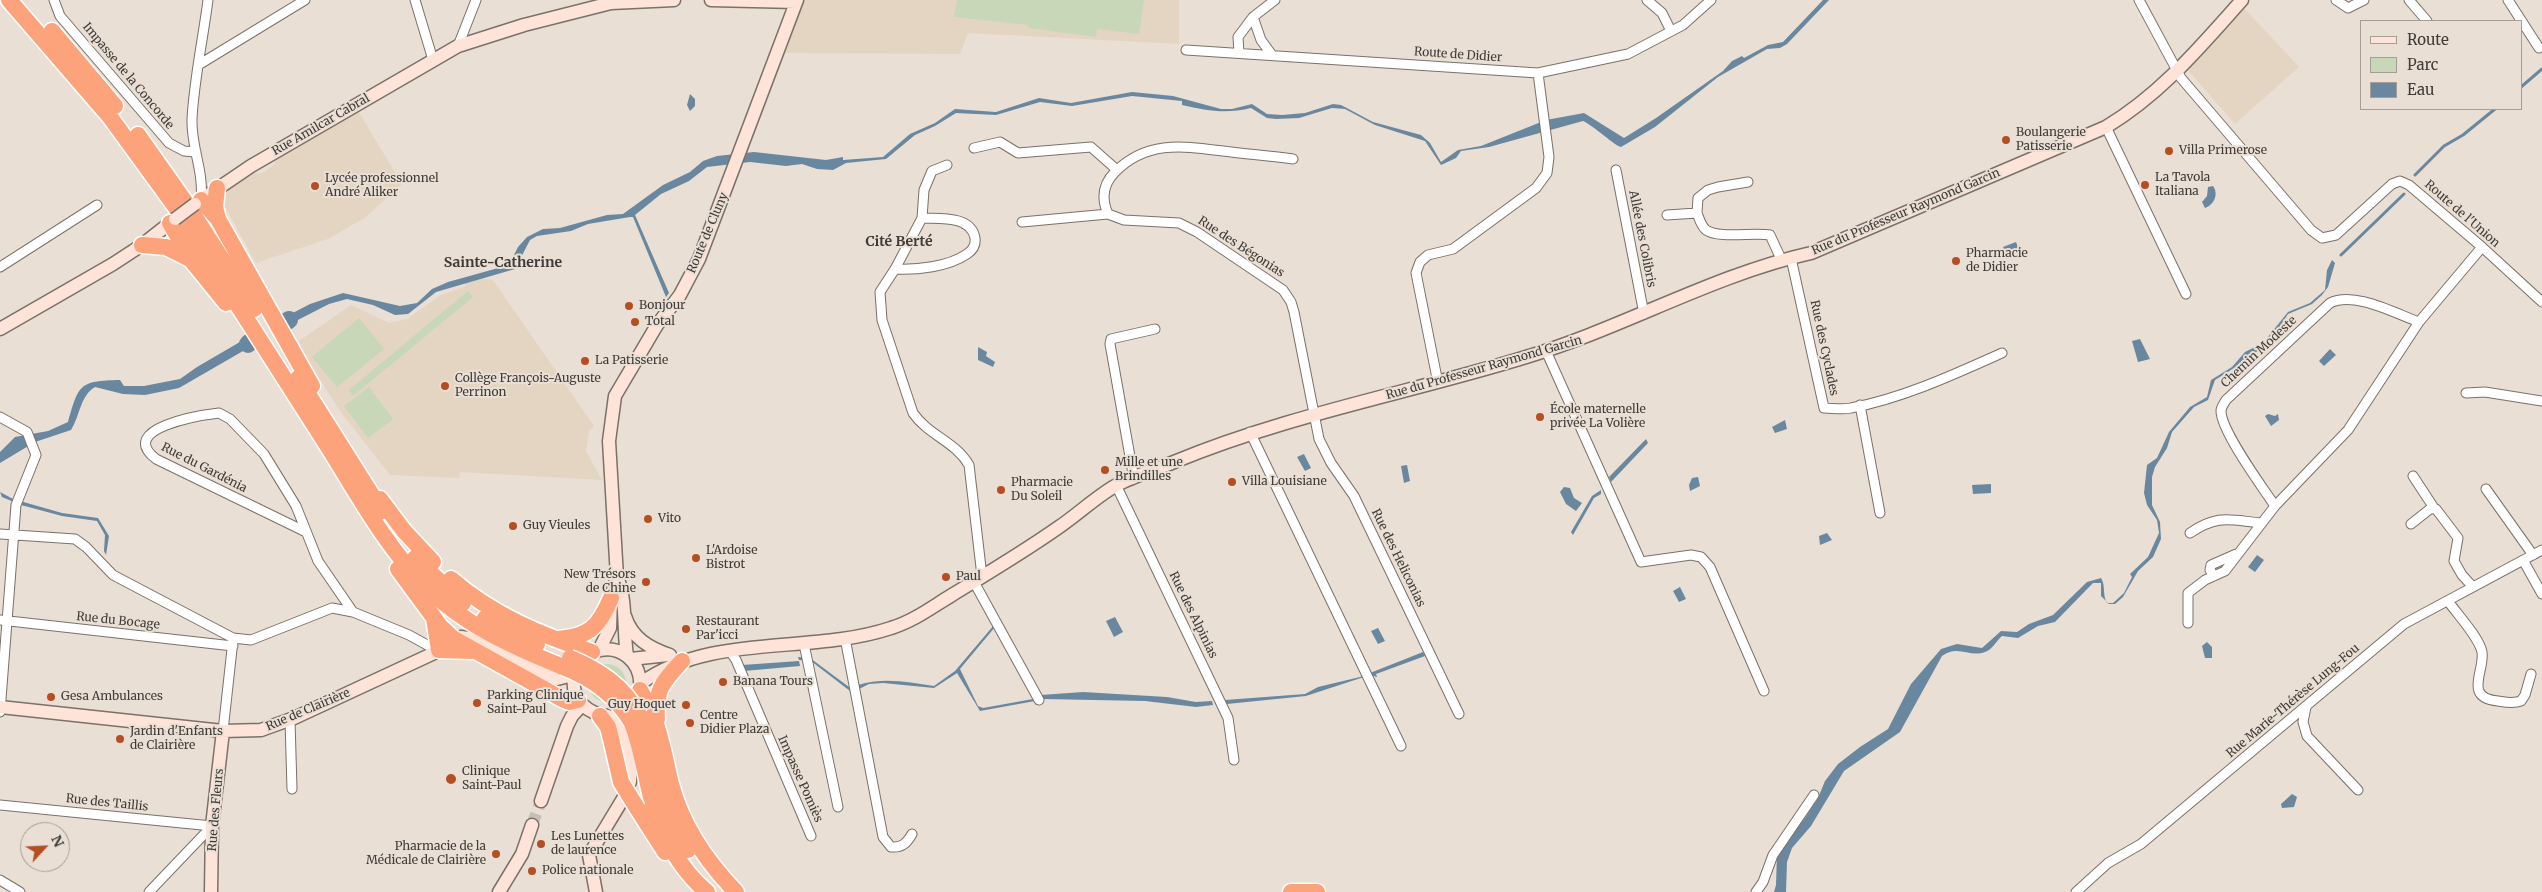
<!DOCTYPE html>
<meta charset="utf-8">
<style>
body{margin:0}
#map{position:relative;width:2542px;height:892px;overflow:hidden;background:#eadfd5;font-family:Merriweather,serif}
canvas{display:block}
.legend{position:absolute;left:2360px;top:20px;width:162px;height:90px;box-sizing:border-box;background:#eadfd5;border:1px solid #a69d96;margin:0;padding:6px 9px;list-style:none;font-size:15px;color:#3f3b37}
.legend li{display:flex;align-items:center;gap:10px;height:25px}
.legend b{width:25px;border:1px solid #a69d96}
.north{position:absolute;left:20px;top:822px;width:50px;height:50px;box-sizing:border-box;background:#eadfd5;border:1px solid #a69d96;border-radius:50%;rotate:65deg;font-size:14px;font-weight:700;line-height:20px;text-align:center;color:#3f3b37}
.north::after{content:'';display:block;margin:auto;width:18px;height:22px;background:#b44e23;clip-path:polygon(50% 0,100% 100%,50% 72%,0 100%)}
</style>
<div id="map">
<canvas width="2542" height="892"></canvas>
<ul class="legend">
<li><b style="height:6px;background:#fee3d8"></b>Route</li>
<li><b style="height:14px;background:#c7d7b8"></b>Parc</li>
<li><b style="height:14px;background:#69889f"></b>Eau</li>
</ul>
<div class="north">N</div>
</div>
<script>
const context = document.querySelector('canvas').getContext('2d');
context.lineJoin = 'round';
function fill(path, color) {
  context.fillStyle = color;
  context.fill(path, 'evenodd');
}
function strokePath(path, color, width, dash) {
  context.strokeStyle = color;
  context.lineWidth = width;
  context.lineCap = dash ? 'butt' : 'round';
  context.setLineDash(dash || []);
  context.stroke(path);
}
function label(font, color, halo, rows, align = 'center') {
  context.font = font + ' Merriweather,serif';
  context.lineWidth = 4;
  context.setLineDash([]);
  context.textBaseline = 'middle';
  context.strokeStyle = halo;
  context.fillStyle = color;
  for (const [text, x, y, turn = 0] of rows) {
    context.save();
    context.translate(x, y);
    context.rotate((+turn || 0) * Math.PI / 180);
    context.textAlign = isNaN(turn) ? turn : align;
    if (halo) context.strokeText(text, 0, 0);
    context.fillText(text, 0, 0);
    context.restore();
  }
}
const education = new Path2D(`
 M803,0h376v44l-211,-11 -8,21 -175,-1z
 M2244,8l55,59 -64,57 -48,-55z
 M357,109l45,75 -36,33 -38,22 -72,24 -31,-56 2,-19 27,-16 7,2 13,-9 3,-8z
 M471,277l22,3 101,146 -5,6 -3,19 16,29 -142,-8 -1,6 -69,-3 -50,-64 -32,-50 -9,-20 52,-36 38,18 18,-4 34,-24 25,-9 -2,-5z`);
const green = new Path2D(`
 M957,0h187l-5,34 -42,-5 -1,8 -67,-9 -1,-3 -74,-8z
 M468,291l5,6 -120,99 -4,-6z
 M359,318l25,31 -47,38 -25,-30z
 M369,387l24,32 -25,19 -24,-32z
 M588 683a19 19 0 1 1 38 0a19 19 0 1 1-38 0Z`);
const water = new Path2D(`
 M1823,0h6l-42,44 -7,4 -13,1 -49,28 -63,50 -34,20c-6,-1 -27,-21 -38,-26l-94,26 -28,4 -5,7 -15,7 -16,-24 -50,-16 -30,-16 -13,-1 -33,10 -23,1 -9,-1 -16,-10c-24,6 -44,3 -69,-3v-4l-50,-5 -60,10 -32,-4 -44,13 -40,-2 -21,13 -20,9 -29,24 -40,4 -13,7 -16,-1 -15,-5 -16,2 -36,-4 -43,5 -18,14 -28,13 -26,21 34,78 -3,4 -33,-80h-3l-42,7 -17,7 -34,5 -7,4 -15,29 -79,23 -28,22 -13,1 -22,-10 -26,-6 -18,5 -37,19 -5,-7 23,-12 33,-11 57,13 17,-3 15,-14 16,-7 61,-17 9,-18 9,-10 16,-8 17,-1 47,-13 16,-1 40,-29 27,-13 13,-11 14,-5 37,-4 72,8 17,-3v3l40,-3 27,-23 25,-11 20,-14 41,3 43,-14 32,5 61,-11 41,4 48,13h11l20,-5 15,10 15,1 23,-2 28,-9 8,1 32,17 48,13 9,8 11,19 17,-12 23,-4 65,-26 38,-7 40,25 32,-20 67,-47 9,-10 10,-5 2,2 24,-13 15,-3z
 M690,94l5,5v7l-5,5 -3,-6z
 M2213,186c6,8 1,19 -8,22l-3,-6 5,-6 1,-9z
 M2016,242l3,8 -13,5 -3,-8z
 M2332,260l3,3 -7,24 -6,8 -10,9 -24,10 -22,34 -15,6 -17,14 -19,12 -7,20 -14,7 -22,25 -5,16 -12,19 -3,10v28l8,17 1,17 -8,18 -15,14 -15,26 -8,7h-6l-8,-8v-13h-8l-38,39 -17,4 -20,12 -16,-2c-6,5 -9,13 -17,16 -16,6 -26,-8 -43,4l-42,76 -56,39 -33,55 -19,22 -5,14 -1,30h-12l2,-7 1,-32 28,-35 13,-20 7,-17 13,-17 22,-17 28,-18 23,-45 30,-35 16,-5 25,4 19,-17 16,1 12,-8 24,-9 34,-33 14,-4c5,8 1,16 6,25h6l11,-10 8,-16 -2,-3 18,-17 11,-24 -2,-13 -10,-15 -3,-12 3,-28 10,-7 12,-26 21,-25 17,-10 4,-17 21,-13 13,-15 18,-9 25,-31 22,-9 15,-13 2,-20z
 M245,339l5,8 -71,41 -34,7 -22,-1 -28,-7c-15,9 -15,29 -24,43l-36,12 -35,21v-11l15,-15 33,-6 20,-9c11,-38 11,-41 52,-42l4,6h20l36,-7 17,-12z
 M2140,339l10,20 -12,3 -6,-21z
 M978,347l9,5 -1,4 9,6 -2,5 -15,-7z
 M2330,349l6,6 -12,11 -5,-5z
 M2268,414l7,2 3,-2 1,6 -8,6 -6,-10z
 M1785,420l2,9 -12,4 -3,-6z
 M1646,439l2,4 -37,39 -2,-5z
 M1304,454l7,14 -6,3 -8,-14z
 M1407,465l3,16 -6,2 -3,-17z
 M1698,477l2,9 -10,5 -1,-6 3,-7z
 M1991,484v9l-18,1 -1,-9z
 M1564,487l6,1 4,10 8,5 -6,8 -10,-7 -6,-12z
 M1601,490v4l-7,4 -21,37 -2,-3 21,-36z
 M0,492l13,7 49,14 36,5 11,18 -3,19 -2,-4 1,-16 -8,-14 -35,-5 -41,-11 -19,-8z
 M1827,533l5,7 -12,5 -1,-9z
 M2257,555l7,5 -9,12 -7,-5z
 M1680,587l6,12 -7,3 -6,-11z
 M1115,617l8,15 -9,5 -8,-16z
 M994,625l1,2 -35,42 18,37 5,2 50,-9 2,2 -55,10 -23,-38 -23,15 -51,-5 -14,1 -10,5 -1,-4c25,-8 51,-3 76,1l21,-15z
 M1378,628l7,13 -7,3 -7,-13z
 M2207,642l5,5v11h-7l-3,-12z
 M1423,652l2,4 -49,18 1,3 -7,-2 -64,21 -79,8 -2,-4 80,-6 13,-7 42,-10z
 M798,657l12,1 39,29 1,4 -39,-30 -12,-1z
 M799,661l1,5 -56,5 -2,-6z
 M1083,692l84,5 29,5 16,-1 1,4 -17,2 -51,-6 -102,-2 -2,-4z
 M2292,794l5,3 -3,10 -12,1 -1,-4z`);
const stream = new Path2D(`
 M2521,87l21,-18
 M2415,175l29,-29 19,-11 32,-26
 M2341,255l63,-61`);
const river = new Path2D(`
 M282,324l7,-4
 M248,344l2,-2`);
const secondaryTunnel = new Path2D(`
 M532,825l9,-24`);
const street = new Path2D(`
 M54,0l6,16 109,127 15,8 12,1
 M415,0l18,60
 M1647,0l15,13 9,18
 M2139,0l42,78 130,152 11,8 14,-3 56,-51 8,-3 9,4 73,62 60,55
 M2336,0l12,8 16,-8
 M2409,0l18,21
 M2508,0l31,48
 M1253,17l8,23 11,15
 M458,46l18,-46
 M1186,50l352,23 90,-19 55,-29 28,-25
 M1239,53l-1,-16 15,-20 22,-17
 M200,64l105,-64
 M2106,127l80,167
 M974,148l26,-6 18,11 73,-6 26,23
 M1293,159c-23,-3 -46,-5 -70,-8 -40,-5 -76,-11 -108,21 -12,12 -14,26 -7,42l16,6 55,3 18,9 86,58 8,12 3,10 25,127 12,24 23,33 105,218
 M947,165l-15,6 -8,19 -2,28 -27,51 -15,23 2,28 31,93c16,23 42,28 56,52l13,111
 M1616,170l28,144
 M201,200c3,-30 -10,-52 -9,-81 2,-39 11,-80 16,-119
 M1697,213l1,-15 10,-8 10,-3 30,-5
 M1667,215l30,-2c2,5 4,13 9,17 13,9 48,2 64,5l12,26
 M1022,222l86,-8
 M1791,258l33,150c8,0 18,2 27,0 52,-10 102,-33 151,-55
 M0,267l97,-62
 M895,269c22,1 53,-2 72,-15 6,-4 9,-9 8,-16 -4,-23 -36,-19 -53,-20
 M1546,351l95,211 50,-7 10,2 9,10 54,124
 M1438,383l-22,-110 4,-11 8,-7 25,-6 83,-61 11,-15 2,-16 -11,-84
 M2466,393l19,-1 57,9
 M1860,405l20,108
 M0,417l27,15 9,23 -20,50 -16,207
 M1250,432l151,314
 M2413,476l21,32
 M1134,479l-24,-135 1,-5 44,-10
 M1116,485l112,233 6,42
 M2486,489l47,66
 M2275,506c-12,-18 -54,-75 -54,-95 0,-4 3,-7 5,-11l104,-97c24,-12 64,10 89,19
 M2411,524l19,-15h6l22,29 -4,23 8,14 11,12
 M304,531l-148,-72c-40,-31 46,-44 63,-46l11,6 34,35 32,52 22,55 35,51
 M2190,533c28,-19 39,-13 71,-10
 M0,534l75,5 11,8 27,28 120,63 18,2 81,-32 21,4 56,23 29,16
 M2523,560l19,34
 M2214,576l-4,-6 1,-5 25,-11
 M974,582l65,118
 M2448,601c9,13 31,36 34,51 3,19 -19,46 16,49 7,1 15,3 23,0l4,-6 6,-21
 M0,620l233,26
 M2188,623v-30l17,-13 20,-9 50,-65 73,-76 71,-108 63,-75
 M845,638l38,199 8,10c11,1 16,-4 21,-13
 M804,644l34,163
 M730,651l6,9 75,176
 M2306,707l-3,15 4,14 51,54
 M290,720l2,69
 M223,731l10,-91
 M0,805l212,21
 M0,880l20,12
 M149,892l63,-66
 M1756,892l7,-10 10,-27 41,-60
 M2076,892l32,-29 33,-19 263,-220 138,-74`);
const secondary = new Path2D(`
 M711,0l85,2
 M195,204l56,-38 207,-120 66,-21 87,-22 63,-3
 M0,329l113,-65 29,-19 33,-26
 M617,577c10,23 6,53 10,79
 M625,616c7,22 24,32 45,39
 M599,650l11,-22 1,-30 6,-21 -8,-136 6,-45 42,-71 23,-30 19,-36 98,-259
 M594,652c25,-10 49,10 46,37
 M631,659l37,-4
 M574,678c-3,22 14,36 34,38
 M641,683c72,-51 169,-28 250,-55 23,-7 41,-21 61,-33 36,-22 73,-44 107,-68 19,-13 37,-30 56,-41 18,-10 40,-16 59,-24 113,-47 235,-69 352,-105 97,-29 187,-82 285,-104l295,-126c55,-33 94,-80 136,-127
 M0,707l223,24 38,-1 33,-12 138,-64 29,-17 15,2 75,38 6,2 12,-3
 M616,715l15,46 -1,21
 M541,801l26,-75 5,-10 10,-11
 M211,892l1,-66 11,-95
 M499,892l23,-38 10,-29
 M596,892l-7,-37 35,-58`);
const highway = new Path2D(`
 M9,0l101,117 67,92
 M52,31l63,75
 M138,135l48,68
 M217,188l-2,19 3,12
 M201,200l17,19 94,167
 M193,214l61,95
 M184,221c47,74 94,147 141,221 31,49 60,104 101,145 38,38 88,60 137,80
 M170,223l22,38 34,42
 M142,245l24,2 22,11
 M298,378l84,133
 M380,499l24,32 29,31
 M415,558l48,45
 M398,569l42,57 14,13 108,60 7,3 9,-2
 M451,579c41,36 90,56 141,73
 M434,618l5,32 32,1
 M485,618l52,26
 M558,639c32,-2 41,-13 53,-41
 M640,690c19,30 23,61 31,94 11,42 35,77 65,108
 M639,715c11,21 14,44 20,67 6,24 15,48 29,68
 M600,716l8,11 4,16
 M657,719c-2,-30 6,-37 25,-58
 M632,723c10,26 13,52 20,78 8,32 29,70 55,91
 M637,808l28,44
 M1291,892h26`);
const secondaryBridge = new Path2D(`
 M175,219l20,-15`);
const highwayBridge = new Path2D(`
 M570,658c29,12 54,28 69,57
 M563,667c29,11 53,28 69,56
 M612,743l9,39 16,26`);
const markers = [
 [2006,140,5,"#b44e23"],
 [2169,151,5,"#b44e23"],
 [2145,185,5,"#b44e23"],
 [315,186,5,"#b44e23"],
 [1956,261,5,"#b44e23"],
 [629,306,5,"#b44e23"],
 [635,322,5,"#b44e23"],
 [585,361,5,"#b44e23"],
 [445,386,5,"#b44e23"],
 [1540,417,5,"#b44e23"],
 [1105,470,5,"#b44e23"],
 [1232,482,5,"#b44e23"],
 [1001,490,5,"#b44e23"],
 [648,519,5,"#b44e23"],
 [513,526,5,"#b44e23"],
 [696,558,5,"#b44e23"],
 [946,577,5,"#b44e23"],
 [646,582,5,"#b44e23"],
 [686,629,5,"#b44e23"],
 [723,682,5,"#b44e23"],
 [51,697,5,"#b44e23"],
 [477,703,5,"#b44e23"],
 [686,705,5,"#b44e23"],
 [690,723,5,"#b44e23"],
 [120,739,5,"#b44e23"],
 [451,779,6,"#b44e23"],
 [541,844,5,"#b44e23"],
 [496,854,5,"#b44e23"],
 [532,871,5,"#b44e23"]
];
const streetNames = [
 ["Route de Didier",1458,55,4],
 ["Impasse de la Concorde",128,76,50],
 ["Rue Amilcar Cabral",321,125,-30],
 ["Rue du Professeur Raymond Garcin",1906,212,-23],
 ["Route de l'Union",2462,214,41],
 ["Route de Cluny",708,233,-67],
 ["Allée des Colibris",1642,239,79],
 ["Rue des Bégonias",1241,247,33],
 ["Rue des Cyclades",1824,348,78],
 ["Chemin Modeste",2259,352,-43],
 ["Rue du Professeur Raymond Garcin",1484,368,-16],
 ["Rue du Gardénia",204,468,27],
 ["Rue des Heliconias",1398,558,64],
 ["Rue des Alpinias",1193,615,64],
 ["Rue du Bocage",118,621,6],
 ["Rue Marie-Thérèse Lung-Fou",2293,701,-40],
 ["Rue de Clairière",308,710,-23],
 ["Impasse Pomiès",800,779,66],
 ["Rue des Taillis",107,803,6],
 ["Rue des Fleurs",216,810,-85]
];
const poiNames = [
 ["Boulangerie",2016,133],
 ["Patisserie",2016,147],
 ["Villa Primerose",2179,151],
 ["La Tavola",2155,178],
 ["Italiana",2155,192],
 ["Lycée professionnel",325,179],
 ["André Aliker",325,193],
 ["Pharmacie",1966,254],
 ["de Didier",1966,268],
 ["Bonjour",639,306],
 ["Total",645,322],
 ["La Patisserie",595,361],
 ["Collège François-Auguste",455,379],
 ["Perrinon",455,393],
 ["École maternelle",1550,410],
 ["privée La Volière",1550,424],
 ["Mille et une",1115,463],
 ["Brindilles",1115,477],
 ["Villa Louisiane",1242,482],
 ["Pharmacie",1011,483],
 ["Du Soleil",1011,497],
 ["Vito",658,519],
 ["Guy Vieules",523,526],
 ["L'Ardoise",706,551],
 ["Bistrot",706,565],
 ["New Trésors",636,575,"right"],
 ["de Chine",636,589,"right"],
 ["Paul",956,577],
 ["Restaurant",696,622],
 ["Par'icci",696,636],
 ["Banana Tours",733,682],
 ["Parking Clinique",487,696],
 ["Saint-Paul",487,710],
 ["Gesa Ambulances",61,697],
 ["Guy Hoquet",676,705,"right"],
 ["Centre",700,716],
 ["Didier Plaza",700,730],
 ["Jardin d'Enfants",130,732],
 ["de Clairière",130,746],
 ["Clinique",462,772],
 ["Saint-Paul",462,786],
 ["Les Lunettes",551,837],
 ["de laurence",551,851],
 ["Pharmacie de la",486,847,"right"],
 ["Médicale de Clairière",486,861,"right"],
 ["Police nationale",542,871]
];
const neighbourhoodNames = [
 ["Cité Berté",899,242],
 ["Sainte-Catherine",503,263]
];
fill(education, '#e4d5c3');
fill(green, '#c7d7b8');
fill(water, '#69889f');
strokePath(stream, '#69889f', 3);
strokePath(river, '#69889f', 18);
strokePath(secondaryTunnel, '#c8beb5', 12, [12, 6]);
strokePath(street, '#7a7168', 11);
strokePath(secondary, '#7a7168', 15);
strokePath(highway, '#fff', 19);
strokePath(street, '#fff', 9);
strokePath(secondary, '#fee3d8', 12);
strokePath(highway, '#fda37c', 16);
strokePath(secondaryBridge, '#7a7168', 15, []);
strokePath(highwayBridge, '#fff', 19, []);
strokePath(secondaryBridge, '#fee3d8', 12);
strokePath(highwayBridge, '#fda37c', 16);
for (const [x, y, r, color] of markers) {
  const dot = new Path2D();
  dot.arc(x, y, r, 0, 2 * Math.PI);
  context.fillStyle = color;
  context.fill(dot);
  strokePath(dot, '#eadfd5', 2);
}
label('12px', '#3f3b37', '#eadfd5', streetNames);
label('12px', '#3f3b37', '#eadfd5', poiNames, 'left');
label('bold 14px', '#3f3b37', '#eadfd5', neighbourhoodNames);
</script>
